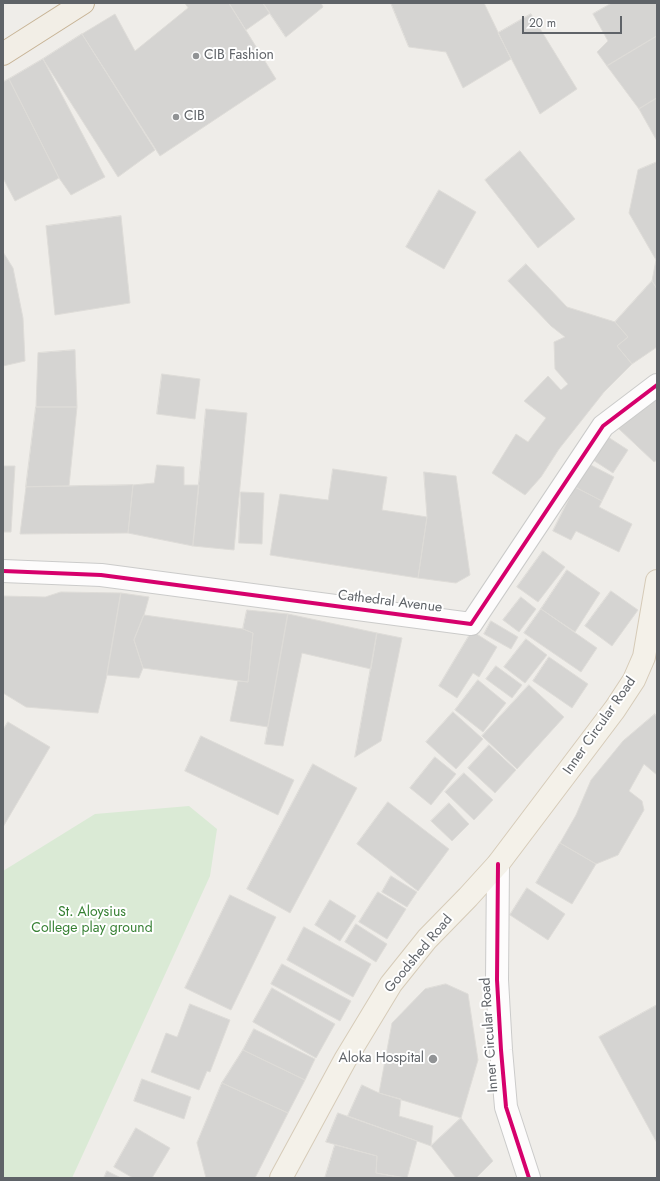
<!DOCTYPE html>
<style>
body{margin:0}
#map{position:relative;width:660px;height:1181px;overflow:hidden;background:#efede9;font-family:Jost,sans-serif}
canvas{display:block}
.frame{position:absolute;inset:0;border:4px solid #5f6368;pointer-events:none}
.scale{position:absolute;left:522px;top:16px;width:100px;height:18px;box-sizing:border-box;border:2px solid #5f6368;border-top:0;padding-left:5px;font-size:12px;line-height:14px;white-space:nowrap;color:#5f6368;-webkit-text-stroke:3px #fff;paint-order:stroke}
</style>
<div id="map">
<canvas width="660" height="1181"></canvas>
<div class="frame"></div>
<div class="scale">20 m</div>
</div>
<script>
const context = document.querySelector('canvas').getContext('2d');
context.lineJoin = 'round';
function fill(path, color) {
  context.fillStyle = color;
  context.fill(path, 'evenodd');
}
function strokePath(path, color, width, dash) {
  context.strokeStyle = color;
  context.lineWidth = width;
  context.lineCap = dash ? 'butt' : 'round';
  context.setLineDash(dash || []);
  context.stroke(path);
}
function label(font, color, halo, rows, align = 'center') {
  context.font = font + ' Jost,sans-serif';
  context.lineWidth = 4;
  context.setLineDash([]);
  context.textBaseline = 'middle';
  context.strokeStyle = halo;
  context.fillStyle = color;
  for (const [text, x, y, turn = 0] of rows) {
    context.save();
    context.translate(x, y);
    context.rotate((+turn || 0) * Math.PI / 180);
    context.textAlign = isNaN(turn) ? turn : align;
    if (halo) context.strokeText(text, 0, 0);
    context.fillText(text, 0, 0);
    context.restore();
  }
}
const green = new Path2D(`
 M189,806l28,23 -7,47 -138,302h-69v-307l92,-57z`);
const building = new Path2D(`
 M185,3h44l47,76 -116,77 -78,-122 33,-20 20,37 53,-43z
 M229,3h34l7,10 -24,17z
 M263,3h58l2,4 -37,30z
 M391,3h93l27,56 -48,29 -17,-36 -37,-5z
 M612,3h45v33l-50,30 -10,-14 11,-11 -15,-27z
 M531,14l46,75 -37,25 -42,-81z
 M82,34l73,116 -37,27 -75,-118z
 M657,36v62l-18,11 -32,-43z
 M43,59l62,118 -34,18 -12,-17 -50,-99z
 M9,79l50,99 -44,23 -12,-23v-96z
 M657,98v43l-18,-32z
 M520,151l55,68 -37,29 -53,-68z
 M657,162v97l-1,1 -27,-47 9,-43z
 M439,190l37,22 -32,57 -38,-22z
 M121,216l9,87 -75,12 -9,-89z
 M3,252l10,16 10,50 2,43 -22,5z
 M657,259v30l-5,-8 4,-21z
 M526,264l41,43 48,15 13,15 -11,9 15,18 -28,28 -45,57 -18,28 -16,18 -33,-22 24,-39 12,8 18,-24 -22,-17 24,-25 13,14 7,-6 -13,-15 -1,-27 11,-5 -14,-11 -43,-45z
 M652,281l5,8v58l-25,17 -15,-18 11,-9 -13,-15z
 M75,350l2,57h-41l2,-54z
 M162,374l38,5 -5,40 -38,-5z
 M657,400v60l-3,2 -36,-34 31,-25z
 M36,407h41l-8,79 -43,1z
 M206,409l41,4 -13,137 -41,-4z
 M608,437l20,13 -15,23 -20,-13z
 M587,463l27,14 -12,24 -27,-14z
 M157,465l27,2v18h15l-6,61 -65,-13 5,-48 21,-2z
 M3,466h12l-4,66h-8z
 M333,469l54,8 -5,33 45,7 -9,61 -148,-23 10,-61 48,6z
 M424,472l32,4 14,99 -14,8 -38,-5 9,-61z
 M133,485l-5,48 -108,1 6,-47z
 M575,487l27,14 -3,6 33,17 -13,28 -43,-21 -5,9 -18,-9z
 M241,492l23,1 -2,51 -23,-1z
 M543,551l22,16 -27,35 -21,-15z
 M567,570l33,23 -25,39 -34,-23z
 M611,591l27,19 -26,36 -27,-20z
 M61,592l60,1 -14,82 -9,38 -72,-6 -23,-14v-97l42,1z
 M121,593l28,4 -5,18 -10,25 9,28 -4,10 -32,-3z
 M521,597l15,12 -17,23 -16,-12z
 M541,609l56,39 -16,24 -57,-39z
 M247,610l41,4 -20,113 -38,-6 8,-40 10,1 5,-49 -10,-4z
 M288,614l89,19 -6,36 -69,-16 -19,93 -18,-2z
 M144,615l99,14 10,4 -5,49 -105,-14 -9,-28z
 M491,621l27,16 -7,12 -27,-15z
 M472,631l25,16 -18,30 -6,-4 -16,25 -18,-12z
 M377,633l25,5 -21,103 -26,16z
 M526,639l21,16 -22,28 -21,-16z
 M549,657l39,27 -16,24 -39,-27z
 M496,666l26,19 -10,13 -26,-19z
 M478,680l28,23 -23,29 -28,-22z
 M529,685l35,32 -47,52 -35,-33z
 M453,712l30,27 -27,30 -30,-27z
 M655,714l2,4v57l-13,-11 -15,27 13,10 2,9 -26,45 -22,9 -36,-21 16,-28 15,-35 32,-39z
 M8,722l42,25 -47,80v-97z
 M201,736l93,44 -16,35 -93,-44z
 M489,745l27,25 -21,23 -27,-25z
 M435,757l21,17 -25,31 -21,-17z
 M313,764l44,24 -67,125 -43,-24z
 M464,773l29,27 -19,20 -29,-28z
 M388,802l61,47 -31,42 -61,-47z
 M449,803l20,21 -17,17 -21,-20z
 M560,843l36,21 -24,40 -36,-21z
 M391,876l26,16 -10,15 -25,-15z
 M527,888l38,26 -17,26 -38,-25z
 M378,892l28,17 -19,30 -28,-17z
 M230,895l46,22 -45,93 -46,-22z
 M330,900l26,16 -16,25 -25,-16z
 M356,924l31,20 -11,18 -31,-20z
 M304,927l67,37 -18,33 -66,-37z
 M282,964l69,37 -11,20 -69,-37z
 M446,984l22,10 10,66 -17,58 -82,-25 13,-70 33,-34z
 M272,988l63,36 -19,34 -63,-36z
 M190,1004l40,16 -20,52 -3,-1 -8,19 -48,-18 15,-39 11,4z
 M657,1005v138l-58,-106z
 M254,1029l61,30 -10,21 -62,-30z
 M243,1050l62,30 -17,33 -66,-30z
 M142,1079l49,18 -7,22 -50,-18z
 M222,1083l66,30 -33,65h-49l-9,-35z
 M362,1085l17,8 22,6 -2,17 34,10 -2,20 -83,-30z
 M338,1113l79,28 -10,37 -31,-5 1,-17 -51,-14z
 M461,1118l32,43 -17,17h-20l-25,-32z
 M136,1128l34,20 -18,30h-19l-19,-11z
 M335,1145l42,11 -1,17 26,5h-77z
 M107,1171l14,7h-17z`);
const tertiary = new Path2D(`
 M3,571l98,4 370,49 132,-198 54,-41
 M498,864l-1,116 4,70 5,57 23,71`);
const primary = new Path2D(`
 M281,1178l64,-118 46,-76 36,-45 41,-42 30,-33 117,-155 19,-29 10,-23 13,-76`);
const trunk = new Path2D(`
 M3,54l80,-51`);
const cycleway = new Path2D(`
 M3,571l98,4 370,49 132,-198 54,-41
 M498,864l-1,116 4,70 5,57 23,71`);
const markers = [
 [196,56,4,"#919395"],
 [176,117,4,"#919395"],
 [433,1059,5,"#919395"]
];
const poiNames = [
 ["CIB Fashion",204,56],
 ["CIB",184,117],
 ["Aloka Hospital",424,1059,"right"]
];
const streetNames = [
 ["Cathedral Avenue",390,602,7],
 ["Inner Circular Road",600,726,-55],
 ["Goodshed Road",419,954,-50],
 ["Inner Circular Road",490,1035,-94]
];
const parkNames = [
 ["St. Aloysius",92,913],
 ["College play ground",92,929]
];
fill(green, '#daead5');
fill(building, '#d5d4d2');
strokePath(building, '#dedcd8', 1);
strokePath(tertiary, '#cbcbca', 24);
strokePath(primary, '#d6cbb8', 24);
strokePath(trunk, '#c7b395', 24);
strokePath(tertiary, '#fdfcfc', 22);
strokePath(primary, '#f4f1e9', 22);
strokePath(trunk, '#f2eee6', 22);
strokePath(cycleway, '#d6006c', 4);
for (const [x, y, r, color] of markers) {
  const dot = new Path2D();
  dot.arc(x, y, r, 0, 2 * Math.PI);
  context.fillStyle = color;
  context.fill(dot);
  strokePath(dot, '#fff', 1.5);
}
label('14px', '#5f6368', '#fff', poiNames, 'left');
label('14px', '#5f6368', '#fff', streetNames);
label('14px', '#378134', '#fff', parkNames);
</script>
